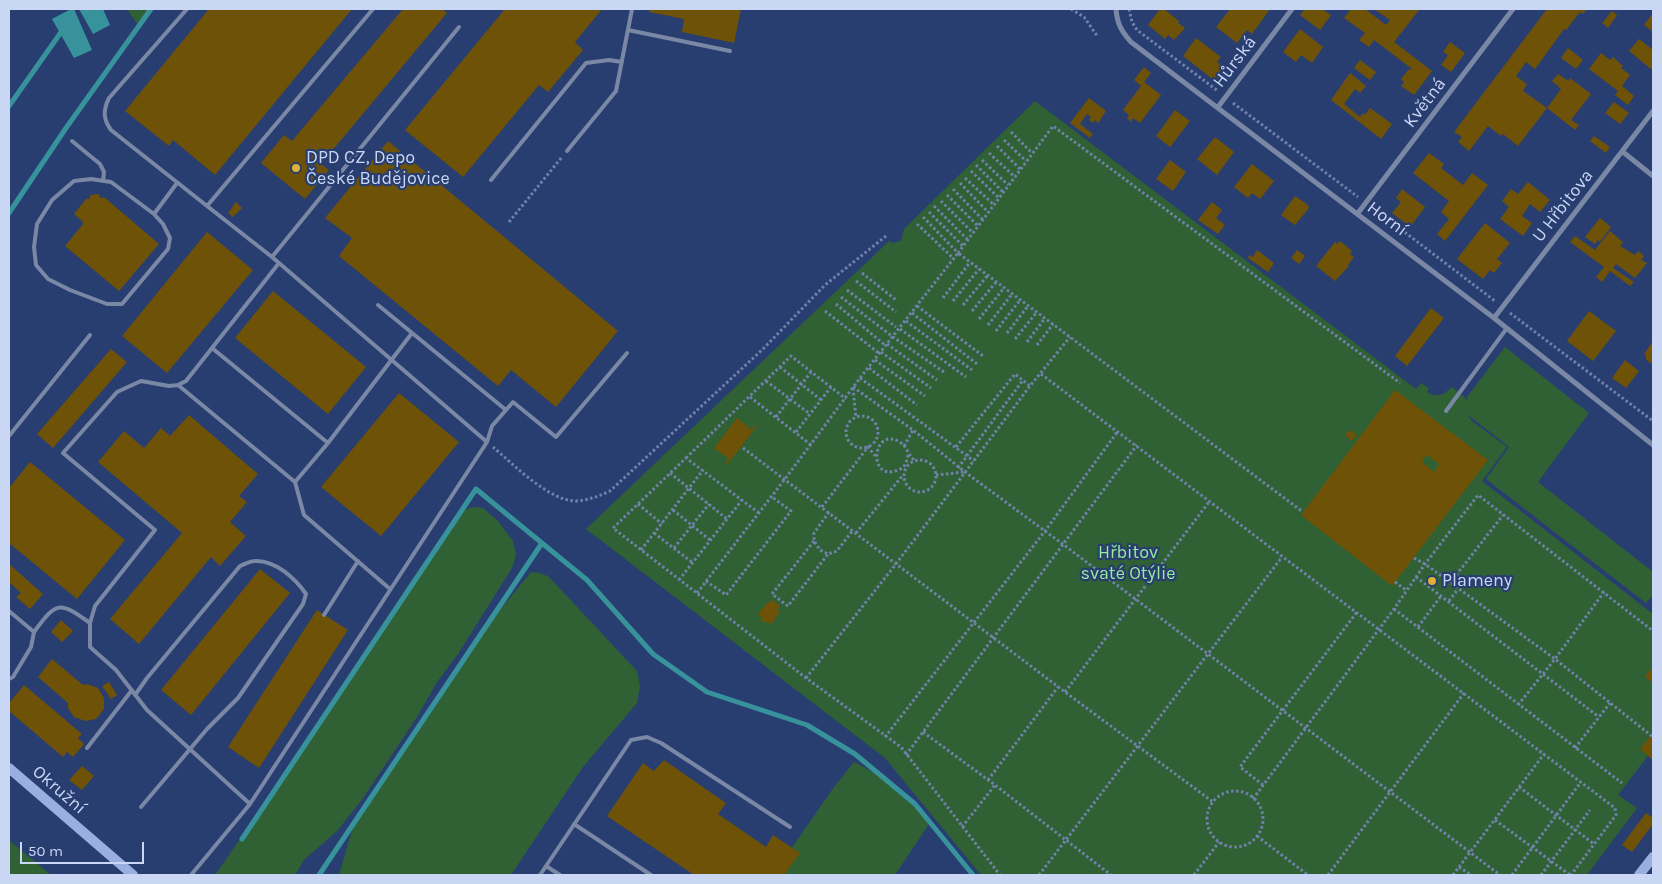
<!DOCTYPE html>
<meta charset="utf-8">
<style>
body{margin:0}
#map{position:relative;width:1662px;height:884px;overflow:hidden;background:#293e70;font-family:Karla,sans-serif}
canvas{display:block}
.frame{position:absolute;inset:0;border:10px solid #c9d7f5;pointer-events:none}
.scale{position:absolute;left:20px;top:842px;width:124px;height:22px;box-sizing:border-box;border:2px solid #c9d7f5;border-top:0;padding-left:6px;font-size:15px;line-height:18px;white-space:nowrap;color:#c9d7f5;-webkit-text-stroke:4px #293e70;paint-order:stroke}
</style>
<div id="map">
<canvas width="1662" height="884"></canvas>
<div class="frame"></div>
<div class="scale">50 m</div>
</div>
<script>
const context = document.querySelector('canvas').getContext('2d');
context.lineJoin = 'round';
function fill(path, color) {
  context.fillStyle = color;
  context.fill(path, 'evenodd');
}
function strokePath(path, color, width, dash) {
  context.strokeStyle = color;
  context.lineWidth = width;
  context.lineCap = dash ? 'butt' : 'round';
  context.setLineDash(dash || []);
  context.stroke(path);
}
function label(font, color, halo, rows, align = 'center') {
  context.font = font + ' Karla,sans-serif';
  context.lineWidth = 4.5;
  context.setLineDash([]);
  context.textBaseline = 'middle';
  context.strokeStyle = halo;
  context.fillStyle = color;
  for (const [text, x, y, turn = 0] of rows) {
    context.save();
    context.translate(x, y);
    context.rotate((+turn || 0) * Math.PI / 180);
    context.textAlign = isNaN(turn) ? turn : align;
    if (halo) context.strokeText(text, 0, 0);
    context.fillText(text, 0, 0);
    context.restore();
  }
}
const green = new Path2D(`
 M127,9h23l-12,16z
 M1035,101l381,288 5,-6 8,5 -2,4c10,6 17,3 25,-5l16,13 -1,-3 38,-50 84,66 -51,69 115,90v23l-7,8 -160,-124 23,-32 -42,-33 5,7 35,26 -25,34 171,133v135l-35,46 19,13 -50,67h-606l-96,-117 -299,-229 303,-288 3,2 9,-2 3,-12z
 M472,507l11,1 15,13 15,20 3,14 -4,13 -54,86 -21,28 -20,35 -56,84 -24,30 -33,29 -9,15h-80l25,-36 174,-262 48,-66z
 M531,572l9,1 9,4 88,94 3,15 -3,17 -54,64 -72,108h-172l13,-45 27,-47 50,-67 61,-94z
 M854,762c31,16 56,32 75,62l-34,51h-122l61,-88z
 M9,840l42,35h-42z`);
const water = new Path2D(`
 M71,9h3l18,41 -18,8 -22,-39z
 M79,9h24l7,16 -17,9z`);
const stream = new Path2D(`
 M9,106l55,-78
 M9,213l57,-85 85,-119
 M242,839l234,-350 111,91 66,74 54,38 100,33 48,29 60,50 58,71
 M319,875l223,-332`);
const building = new Path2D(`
 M209,9h143l-137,166 -42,-35 -4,6 -44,-35z
 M403,9h39l5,4 -126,151 8,6 -24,29 -44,-36 23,-28 8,6z
 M505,9h97l-27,33 8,8 -35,42 -9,-7 -76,92 -58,-47z
 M650,9h91l-7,34 -52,-11 2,-13 -35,-7z
 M1160,9h4l15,12 -1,2 7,5 -11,12 -6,-5 -3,4 -17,-14z
 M1230,9h40l-18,25 -5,-4 -10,13 -21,-16z
 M1305,9h17l9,6 -11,15 -20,-15z
 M1351,9h14l21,16 4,-5 -16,-11 45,1 -25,32 38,29 -18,24 -13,-9 3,-4 -3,-3 8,-10 2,1 1,-1 -38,-29 -5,7 -10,-7 6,-7 -21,-15z
 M1547,9h40l-4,5 -3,-2 -14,18 -2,-1 -29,40 -9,-7 -10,14 11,8 -4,7 24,17 -29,38 -15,-12 -2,2 -13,-10 -19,25 -11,-9 4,-5 -8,-5z
 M1612,11l5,4 -9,13 -6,-5z
 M1653,13v19l-9,-7z
 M1300,29l23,18 -11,16 -11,-8 -5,7 -13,-10z
 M1196,38l25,19 -4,5 8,6 -10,13 -32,-25z
 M1639,39l14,11v16l-2,3 -22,-18z
 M1450,42l15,11 -14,19 -10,-7 7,-10 -5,-3z
 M1568,48l15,12 -7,9 -15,-11z
 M1601,53l9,7 3,-3 10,9 -2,2 9,7 -8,11 12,10 -6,9 -13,-10 3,-4 -29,-22z
 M1360,60l16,12 -6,8 -16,-12z
 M1144,67l7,6 -7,9 17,13 -21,28 -7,-5 -2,4 -4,-4 2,-3 -6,-5 18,-24 -7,-6z
 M1350,73l16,13 -6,7 -5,-4 -11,15 16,13 3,-4 2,2 5,-7 22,16 -11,15 -50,-39z
 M1558,74l10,7 2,-3 21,16 -20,26 8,5 -4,5 -28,-22 14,-19 -9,-8z
 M1089,98l17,13 -8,12 -3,-3 -2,3 -4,-3 2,-3 -4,-3 -7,10 13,10 -3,4 -20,-15z
 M1614,102l15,11 -9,11 -15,-11z
 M1175,110l15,11 -20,26 -14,-11z
 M1594,136l16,11 -4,6 -16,-12z
 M1215,137l19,15 -17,23 -20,-16z
 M388,141l230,190 -62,76 -45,-37 -13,16 -159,-130 13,-18 -27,-20z
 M1429,153l15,11 -3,4 22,17 9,-12 16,12 -43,56 -8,-7 12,-15 -8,-7 8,-11 -36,-28z
 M1170,160l16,12 -13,19 -17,-12z
 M1252,164l22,17 -14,18 -8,-6 -4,5 -14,-11z
 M1528,182l22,18 -10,12 -10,-8 -8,12 10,7 -9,13 -23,-17 9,-12 -7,-6 9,-12 7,5z
 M1402,189l23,18 -15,20 -18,-14 9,-11 -5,-4z
 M99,194l1,4 4,-1 55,47 -40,47 -54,-45 18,-22 -1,-3 -8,-7 12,-15h4v-4z
 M1295,196l13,9 1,3 -14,17 -14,-10z
 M236,202l6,6 -9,9 -5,-4z
 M1212,202l10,8 -6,8 9,7 -7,9 -20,-14z
 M1600,218l11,9 -11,15 -2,-2 -3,4 -10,-7z
 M1485,223l25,20 -13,16 5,4 -8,10 -4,-3 -7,9 -26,-20z
 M1610,231l13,11 -3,4 15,9 3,-4 6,5 -3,4 6,3 -12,15 -19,-14 -3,4 21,14 -4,4 -20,-15 -8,11 -6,-5 8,-10 -34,-25 5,-6 20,14z
 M207,232l46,38 -86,103 -45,-37z
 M1340,241l12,10 -2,3 4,3 -6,8 1,1 -14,15 -19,-15 19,-24 2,2z
 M1257,250l17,13 -6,9 -20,-14 1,-3 4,2z
 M1297,250l8,6 -6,8 -8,-6z
 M273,291l93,76 -38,47 -93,-76z
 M1431,308l13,10 -37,48 -12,-10z
 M1589,311l27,20 -23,30 -26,-20z
 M1653,341v21l-3,1 -4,-4v-4l-2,-1z
 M111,349l16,13 -74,86 -16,-14z
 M1625,360l14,11 -13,17 -14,-10z
 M1395,390l93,70 -96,126 -91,-71zM1427,455l12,9 -5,8 -12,-10z
 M399,393l60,49 -78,94 -60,-49z
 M189,415l69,59 -19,22 8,6 -17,20 16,14 -26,30 -9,-9 -72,87 -29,-25 72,-86 -84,-71 26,-31 20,17 17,-20 9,8z
 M737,418l15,12 3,-5 2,1 -30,39 -2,-1 4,-5 -15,-11z
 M1349,430l8,5 -5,6 -7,-6z
 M30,462l95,78 -48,59 -68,-56v-55z
 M9,564l34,30 -13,15 -14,-12 5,-4 -12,-11z
 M260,569l30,24 -99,122 -30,-25z
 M772,600l8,6 -3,4 3,2 -9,12 -4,-2h-5l-1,-5 -3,-3 10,-12 1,1z
 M317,610l31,20 -89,138 -31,-21z
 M61,620l12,11 -11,11 -11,-10z
 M52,659l31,26 4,-1 11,4 6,10v11l-8,10 -11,2 -11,-4 -6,-9v-5l-30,-26z
 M1653,666v17l-8,-6z
 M109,682l8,13 -6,4 -9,-13z
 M24,685l58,49 -4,4 6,6 -11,13 -6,-5 -4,5 -54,-46v-8z
 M1653,733v27l-13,-11z
 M664,760l62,43 -8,11 48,33 7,-12 27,18 -16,22h-90l-87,-59 36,-53 11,8z
 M82,766l12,10 -12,14 -13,-10z
 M1646,813l7,5v6l-21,28 -10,-7z`);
const path = new Path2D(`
 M1071,9l13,8 14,20
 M1129,9l3,13 5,8 81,61
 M1233,103l125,94
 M1011,132l21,21
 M1004,140l22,21
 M997,146l23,23
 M989,153l26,24
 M982,160l26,25
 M976,165l27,27
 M971,171l28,27
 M965,178l29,27
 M960,183l28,29
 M953,189l30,31
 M947,195l31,31
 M941,201l32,32
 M934,206l34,34
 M1373,208l122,93
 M929,212l34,34
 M923,217l35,36 95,-127 347,257
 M509,222l53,-65
 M917,224l37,35
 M862,273l34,27
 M856,281l40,31
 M847,290l49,37
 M841,297l52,40 51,35
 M943,298l27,-36
 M953,301l26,-32
 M836,304l50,42
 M963,305l25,-30
 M917,306l66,50
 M825,311l55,43
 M972,311l24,-29
 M912,313l65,51
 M1510,313l143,108
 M979,319l25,-31
 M906,321l66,49
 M988,325l24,-31
 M900,329l66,48
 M996,331l24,-31
 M1007,333l21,-27
 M1015,339l22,-27
 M1027,342l18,-24
 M887,344l50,36
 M1037,345l16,-21
 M881,352l50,36
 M875,360l50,36
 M780,367l41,33
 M869,368l48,37
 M1041,374l574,434 1,7 -45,60
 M860,378l114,83
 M766,381l44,33
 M853,387l60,43 52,42 99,73 436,330
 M853,388l3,30
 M750,397l61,48
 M846 432a16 16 0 1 1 32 0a16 16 0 1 1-32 0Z
 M776,417l35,-45
 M796,432l35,-45
 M904,446l9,-16
 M493,447c20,17 56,54 83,54 13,-1 23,-5 34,-10l153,-142 62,-64 61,-49
 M956,447l59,-73 15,12
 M743,448l322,244 148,110
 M908,455c-1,6 -3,13 -10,15 -32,13 -25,-47 3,-27 6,4 7,12 14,18
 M686,458l105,-102 55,43
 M904 476a16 16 0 1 1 32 0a16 16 0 1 1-32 0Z
 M958,468l65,-88
 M670,473l57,46
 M936,475l28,-3
 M638,504l24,20
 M822,507l46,-60 7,9
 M673,510l37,30
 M829,512l-15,21v8l6,9 8,4 9,-3 16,-21
 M759,513l-73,-55 -73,70 193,150 95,69 99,128
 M654,533l39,30
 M856,533l47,-58
 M814,541l-42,53 16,12 40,-52
 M674,548l35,-44
 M641,550l62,-80
 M1414,558l11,6 130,95 98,78
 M1416,577l183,140
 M679,580l63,-80
 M706,581l20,14 65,-84 -19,-14
 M1395,582l11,8
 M1450,583l53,-68
 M697,593l88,-114 75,-101 98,-125 345,259
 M1449,601l9,-12
 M1394,609l228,174
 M1418,627l23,-31
 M806,678l90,-114 134,-178 40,-49
 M1065,692l144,-190
 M1518,705l37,-46 49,-67
 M923,732l72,53 116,90
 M885,737l160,-206 73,-100
 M1575,748l35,-45
 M906,755l231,-310
 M988,780l70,-93
 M1263,785l-23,-18 117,-155
 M1519,787l75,57
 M1207 819a28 28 0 1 1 56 0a28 28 0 1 1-56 0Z
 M1253,799l141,-190 31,-45 53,-69 175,136
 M1495,820l75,55
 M962,827l33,-42
 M1257,836l51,39
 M1459,867l12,8
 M1039,875l243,-318
 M1194,875l25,-33
 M1328,875l136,-182
 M1453,875l91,-121
 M1512,875l69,-93
 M1541,875l49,-65`);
const lane = new Path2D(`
 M187,9l-78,89c-6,12 -6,21 2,32l96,76
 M459,27l-187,230 215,185
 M628,30l102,21
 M72,141l28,23 4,8 -1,9
 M567,151l49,-60 16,-82
 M91,179l20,3 43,32 9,10 7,14 -2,11 -46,55h-15l-37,-14 -22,-11 -12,-14 -2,-18 3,-23 15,-24 22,-19z
 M491,180l95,-117 23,-3 13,2
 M154,214l23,-31
 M272,257l-65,-51 166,-197
 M378,305l128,105
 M212,348l116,95 -33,39
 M178,385l117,97 9,33 86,74
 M1446,411l61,-83
 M9,436l81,-101
 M328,443l84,-110
 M9,611l25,21 -3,15 -18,30 -4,2
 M324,615l34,-54
 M34,632c23,-31 25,-31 56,-9
 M135,695l12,-17 93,-112c5,-2 10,-5 15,-5 20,-1 40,17 51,33l-3,10 -65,94 -31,31 -66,78
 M87,748l45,-58
 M250,804l-103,-94 -31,-40 -26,-23v-24l5,-17 60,-76 -92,-77 54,-61 24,-11 28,5 9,-1 8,-4 93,-118
 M574,824l77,51
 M546,866l14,9
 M191,875l59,-71 237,-362 5,-16 21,-24 43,35 71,-84
 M540,875l91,-135 16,-3 14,6 129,84`);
const street = new Path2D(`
 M1116,9c1,14 5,22 15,33l363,276 159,127
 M1218,107l74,-98
 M1623,152l30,24
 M1358,213l155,-204
 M1494,318l159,-207`);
const secondary = new Path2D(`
 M9,768l124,107
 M1639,875l14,-18`);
const markers = [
 [296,168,5,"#e1af34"],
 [1432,581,5,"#e1af34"]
];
const streetNames = [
 ["Hůrská",1235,62,-53],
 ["Květná",1425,103,-53],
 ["U Hřbitova",1563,206,-52],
 ["Horní",1387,219,37],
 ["Okružní",59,790,41]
];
const poiNames = [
 ["DPD CZ, Depo",306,158],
 ["České Budějovice",306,179],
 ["Plameny",1442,581]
];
const parkNames = [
 ["Hřbitov",1128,553],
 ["svaté Otýlie",1128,574]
];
fill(green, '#306134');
fill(water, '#37929c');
strokePath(stream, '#37929c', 5);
fill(building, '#6d5208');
strokePath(path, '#7082ab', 3, [2.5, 2.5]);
strokePath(lane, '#7a88a6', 4);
strokePath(street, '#7a88a6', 5);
strokePath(secondary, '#9aafdf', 10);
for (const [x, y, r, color] of markers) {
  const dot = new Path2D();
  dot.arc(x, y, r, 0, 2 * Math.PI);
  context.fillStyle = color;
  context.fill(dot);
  strokePath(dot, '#293e70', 2);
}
label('18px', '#c9d7f5', '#293e70', streetNames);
label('18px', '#c9d7f5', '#293e70', poiNames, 'left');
label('18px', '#97ec9b', '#293e70', parkNames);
</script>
